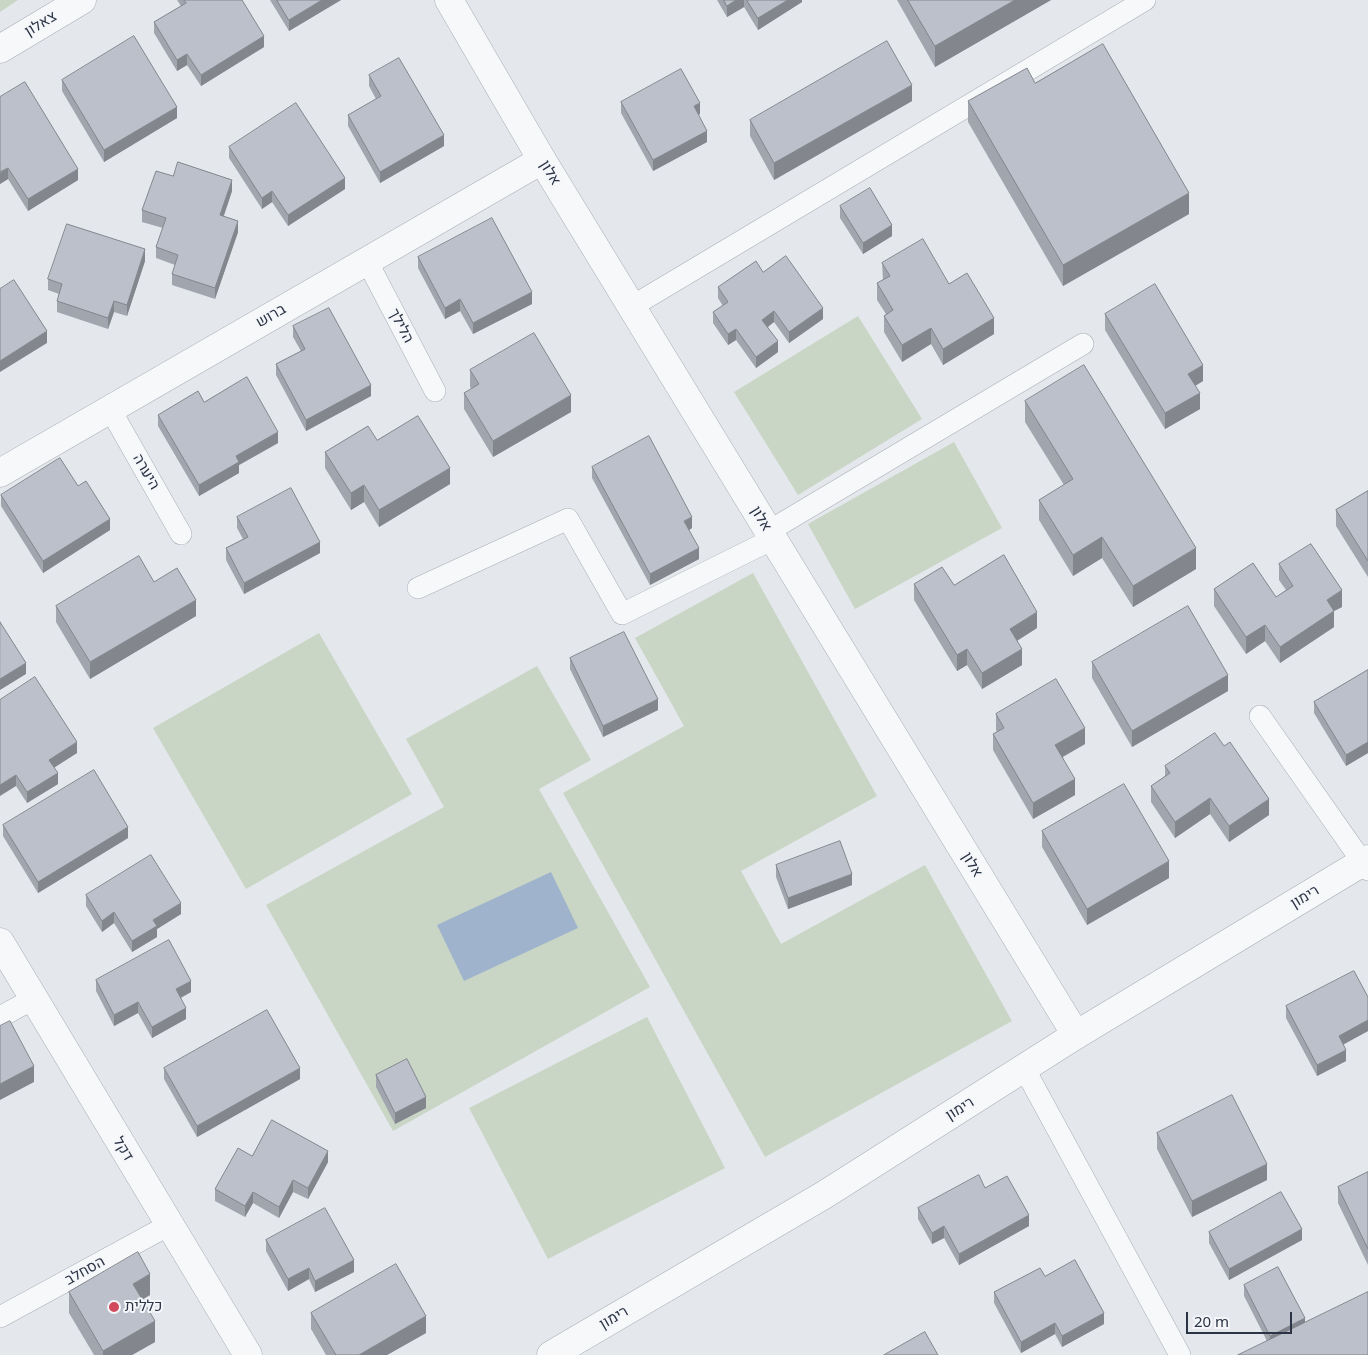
<!DOCTYPE html>
<meta charset="utf-8">
<style>
body{margin:0}
#map{position:relative;width:1368px;height:1355px;overflow:hidden;background:#e4e7ec;font-family:"Noto Sans",sans-serif}
canvas{display:block}
.scale{position:absolute;left:1186px;top:1312px;width:106px;height:22px;box-sizing:border-box;border:2px solid #2b3445;border-top:0;padding-left:6px;font-size:15px;line-height:18px;white-space:nowrap;color:#2b3445;-webkit-text-stroke:4px #f4f6f9;paint-order:stroke}
</style>
<div id="map">
<canvas width="1368" height="1355"></canvas>
<div class="scale">20 m</div>
</div>
<script>
const context = document.querySelector('canvas').getContext('2d');
context.lineJoin = 'round';
function fill(path, color) {
  context.fillStyle = color;
  context.fill(path, 'evenodd');
}
function strokePath(path, color, width, dash) {
  context.strokeStyle = color;
  context.lineWidth = width;
  context.lineCap = dash ? 'butt' : 'round';
  context.setLineDash(dash || []);
  context.stroke(path);
}
function label(font, color, halo, rows, align = 'center') {
  context.font = font + ' "Noto Sans",Heebo,sans-serif';
  context.lineWidth = 4;
  context.setLineDash([]);
  context.textBaseline = 'middle';
  context.strokeStyle = halo;
  context.fillStyle = color;
  for (const [text, x, y, turn = 0] of rows) {
    context.save();
    context.translate(x, y);
    context.rotate((+turn || 0) * Math.PI / 180);
    context.textAlign = isNaN(turn) ? turn : align;
    if (halo) context.strokeText(text, 0, 0);
    context.fillText(text, 0, 0);
    context.restore();
  }
}
const green = new Path2D(`
 M0,0h18l-18,12z
 M858,316l64,103 -124,76 -64,-103z
 M954,442l48,86 -147,81 -47,-85z
 M753,573l124,223 -136,75 40,73 144,-79 87,156 -247,136 -202,-364 121,-67 -49,-88z
 M319,633l93,161 -166,95 -93,-161z
 M537,666l54,94 -52,29 111,198 -257,144 -127,-226 178,-98 -38,-68z
 M647,1017l78,151 -177,91 -79,-151z`);
const water = new Path2D(`
 M551,872l27,56 -114,53 -27,-56z`);
const service = new Path2D(`
 M367,261l68,130
 M631,307l514,-307
 M110,409l71,125
 M769,531l314,-187
 M418,588l150,-69 54,95 151,-75
 M1260,716l108,154
 M0,1017l33,-18
 M1024,1068l156,287
 M0,1317l169,-92`);
const minor = new Path2D(`
 M0,49l82,-49
 M0,473l542,-313
 M0,942l248,413
 M551,1355l273,-160 252,-160 292,-176`);
const tertiary = new Path2D(`
 M449,0l93,160 534,875`);
const wall = new Path2D(`
 M177,0h65l22,47 -63,39 -14,-21 -10,6 -23,-38v-11l27,-16z
 M270,0h71l-52,31z
 M717,0h85v2l-44,28 -14,-23 -17,10z
 M897,0h154l-116,67z
 M369,75l75,71 -64,37 -32,-57v-11l28,-16 -7,-13z
 M62,80l115,38 -73,44 -42,-71z
 M0,97l78,83 -50,31 -20,-32 -8,5z
 M912,101l-138,79 -24,-44v-16z
 M968,101l221,113 -126,72 -95,-164z
 M621,102l79,12 -2,1 9,27 -54,29 -32,-58z
 M229,147l116,42 -57,37 -16,-24 -10,7 -33,-51z
 M173,176l59,15 -8,25 14,16 -23,67 -43,-14v-11l3,-9 -19,-7v-11l7,-19 -21,-6v-12z
 M840,206l52,30 -29,18 -23,-36z
 M418,257l114,47 -59,30 -13,-23 -15,8 -27,-51z
 M145,261l-18,55 -13,-4 -6,17 -51,-17v-11l2,-7 -11,-4v-11z
 M882,263l67,21 45,50 -51,31 -12,-21 -29,18 -18,-30v-16l2,-2 -9,-14v-17l6,-3z
 M763,272l60,47 -34,24 -15,-21 -6,5 10,25 -22,16 -20,-28 -8,5 -15,-22v-11l10,-6 -5,-8v-11z
 M1105,314l98,67 -8,5 5,23 -35,20 -60,-99z
 M293,326l78,70 -65,35 -30,-56v-11l25,-13 -8,-14z
 M470,370l101,42 -78,45 -29,-48v-16l8,-4 -2,-2z
 M1025,401l171,168 -63,38 -31,-49 -29,18 -34,-56v-20l25,-15 -39,-63z
 M204,402l74,41 -39,22v8l-40,23 -41,-70v-11z
 M377,440l73,44 -71,43 -15,-25 -13,8 -26,-42v-16z
 M592,467l100,61 -3,2 10,29 -49,26 -58,-107z
 M78,486l32,44 -67,43 -42,-67v-11z
 M1368,491v86l-32,-51v-16z
 M237,517l83,36 -76,41 -18,-34v-12l17,-9 -6,-11z
 M1279,564l63,43 -8,4v16l-54,36 -15,-22 -19,13 -32,-48v-17l62,8 10,-7 -7,-10z
 M154,582l42,34 -106,63 -34,-57v-16z
 M914,584l123,44 -20,13 5,24 -40,24 -15,-24 -10,6 -43,-71z
 M570,658l88,52 -55,27 -33,-68z
 M1092,662l136,29 -96,56 -40,-69z
 M1368,670v83l-22,13 -32,-53v-11z
 M0,700l77,53 -23,14 4,17 -31,19 -11,-17z
 M996,714l89,30 -22,13 12,38 -42,24 -40,-69v-16l4,-2 -1,-2z
 M1165,766l104,49 -40,27 -19,-28 -35,24 -24,-36v-16l14,-10z
 M3,825l125,13 -90,55 -35,-57z
 M1042,831l127,47 -82,47 -45,-78z
 M776,865l76,20 -64,24 -12,-32z
 M86,895l95,19 -24,15v8l-25,15 -18,-29 -12,9 -16,-26z
 M96,980l95,12 -10,6 5,21 -34,19 -14,-25 -24,13 -18,-35z
 M1286,1006l82,25 -25,13 3,17 -29,15 -31,-58z
 M164,1068l136,11 -103,58 -33,-58z
 M376,1075l50,33 -31,16 -19,-37z
 M1157,1133l110,47 -75,37 -35,-68z
 M252,1156l76,6 -20,37 -15,-7 -14,26 -26,-15 -8,14 -30,-16v-12z
 M1368,1172v93l-30,-62v-16z
 M985,1188l44,38 -70,39 -15,-27 -12,6 -14,-25v-11z
 M1209,1232l93,8 -73,40 -20,-37z
 M266,1240l88,32 -39,20 -6,-13 -21,12 -22,-40z
 M1045,1276l59,48 -42,23 -7,-13 -34,19 -27,-50v-11z
 M1244,1285l61,38 -38,18 -23,-45z
 M69,1292l81,3 -8,5 13,42 -23,13h-38l-25,-42z
 M311,1313l115,20 -39,22h-61l-15,-26z`);
const shadedWall = new Path2D(`
 M322,0h19l-52,31v-11z
 M736,0h8v7l-17,10v-11z
 M788,0h14v2l-44,28v-12z
 M1015,0h36l-116,67v-21z
 M264,36v11l-63,39v-11z
 M187,54v11l-10,6v-11z
 M912,85v16l-138,79v-17z
 M700,103v11l-6,3v-11z
 M177,107v11l-73,44v-12z
 M707,131v11l-54,29v-11z
 M444,135v11l-64,37v-11z
 M8,168v11l-8,5v-11z
 M78,169v11l-50,31v-12z
 M345,178v11l-57,37v-11z
 M232,180v11l-12,35v-11z
 M272,191v11l-10,7v-11z
 M1189,193v21l-126,72v-21z
 M238,221v11l-23,67v-11z
 M892,225v11l-29,18v-11z
 M145,249v12l-18,55v-11z
 M532,292v12l-59,30v-11z
 M460,299v12l-15,8v-11z
 M114,301v11l-6,17v-11z
 M823,308v11l-34,24v-11z
 M774,311v11l-12,9v-11z
 M994,318v16l-51,31v-16z
 M931,328v16l-29,18v-17z
 M736,329v11l-8,5v-11z
 M47,331v12l-47,29v-11z
 M778,341v11l-22,16v-11z
 M1203,365v16l-15,9v-16z
 M371,385v11l-65,35v-11z
 M1200,393v16l-35,20v-16z
 M571,395v17l-78,45v-16z
 M278,432v11l-39,22v8l-40,23v-11l37,-29z
 M450,468v16l-71,43v-17z
 M364,485v17l-13,8v-17z
 M692,517v11l-8,5v-12z
 M110,519v11l-67,43v-12z
 M1102,537v21l-29,18v-21z
 M320,542v11l-76,41v-11z
 M699,548v11l-49,26v-11z
 M1196,548v21l-63,38v-21z
 M1342,590v17l-8,4v16l-54,36v-16l47,-47z
 M196,600v16l-106,63v-17z
 M1037,612v16l-27,17v-16z
 M1265,625v16l-19,13v-17z
 M967,649v16l-10,6v-16z
 M1022,649v16l-40,24v-16z
 M26,663v11l-26,16v-11z
 M1228,675v16l-96,56v-16z
 M658,699v11l-55,27v-11z
 M1085,728v16l-30,17v-16z
 M77,742v11l-28,18v-11z
 M1368,742v11l-22,13v-11z
 M58,773v11l-31,19v-11z
 M16,775v11l-16,10v-11z
 M1075,779v16l-42,24v-16z
 M1210,798v16l-35,24v-16z
 M1269,799v16l-40,27v-16z
 M128,827v11l-90,55v-11z
 M1169,861v17l-82,47v-16z
 M852,874v11l-64,24v-11z
 M181,903v11l-24,15v8l-25,15v-11l21,-21z
 M114,912v11l-12,9v-11z
 M191,981v11l-15,8v-11z
 M138,1002v11l-24,13v-11z
 M186,1008v11l-34,19v-11z
 M1368,1020v11l-29,16v-11z
 M1346,1050v11l-29,15v-11z
 M34,1066v16l-34,18v-16z
 M300,1068v11l-103,58v-11z
 M426,1097v11l-31,16v-11z
 M328,1151v11l-20,37v-11z
 M1267,1164v16l-75,37v-16z
 M293,1180v12l-14,26v-11z
 M253,1192v11l-8,14v-11z
 M1029,1215v11l-70,39v-11z
 M944,1226v12l-12,6v-11z
 M1302,1229v11l-73,40v-11z
 M354,1260v12l-39,20v-11z
 M309,1268v11l-21,12v-12z
 M150,1274v21l-17,10v-21z
 M1104,1313v11l-42,23v-11z
 M426,1316v17l-39,22h-28z
 M1305,1318v11l-35,18v-11z
 M155,1321v21l-23,13h-29v-4z
 M1055,1323v11l-34,19v-11z`);
const building = new Path2D(`
 M184,0h58l22,36 -63,39 -14,-21 -10,6 -23,-38 32,-19z
 M277,0h45l-33,20z
 M724,0h12l-9,6z
 M747,0h41l-30,18z
 M908,0h107l-80,46z
 M134,36l43,71 -73,43 -42,-70z
 M887,41l25,44 -138,78 -24,-43z
 M1103,44l86,149 -126,72 -95,-164 59,-33 8,15z
 M399,58l45,77 -64,37 -32,-57 33,-19 -12,-21z
 M681,69l19,34 -6,3 13,25 -54,29 -32,-58z
 M25,82l53,87 -50,30 -20,-31 -8,4v-75z
 M296,103l49,75 -57,37 -16,-24 -10,7 -33,-51z
 M178,162l54,18 -12,35 18,6 -23,67 -43,-14 6,-19 -22,-8 10,-29 -24,-8 14,-39 17,5z
 M870,188l22,37 -29,18 -23,-37z
 M492,218l40,74 -59,31 -13,-24 -15,9 -27,-51z
 M67,224l78,25 -18,56 -13,-4 -6,17 -51,-17 5,-17 -14,-5z
 M923,239l26,45 18,-11 27,45 -51,31 -12,-21 -29,17 -18,-29 9,-6 -16,-27 13,-7 -8,-13z
 M786,256l37,52 -34,24 -15,-21 -12,9 16,21 -22,16 -20,-28 -8,5 -15,-22 15,-10 -10,-15 38,-26 7,11z
 M14,280l33,51 -47,30v-72z
 M1155,284l48,81 -15,9 12,19 -35,20 -60,-99z
 M329,308l42,77 -65,35 -30,-56 29,-15 -12,-23z
 M534,333l37,62 -78,46 -29,-48 15,-9 -9,-14z
 M1084,365l112,183 -63,38 -31,-49 -29,18 -34,-55 34,-21 -48,-78z
 M247,377l31,55 -42,24 3,6 -40,23 -41,-70 40,-24 6,11z
 M418,416l32,52 -71,42 -15,-25 -13,8 -26,-41 43,-26 9,14z
 M649,436l43,81 -8,4 15,27 -49,26 -58,-107z
 M60,458l18,28 8,-5 24,38 -67,42 -42,-66z
 M291,488l29,54 -76,41 -18,-35 22,-11 -11,-20z
 M1368,491v70l-32,-51z
 M1311,544l31,46 -15,10 7,11 -54,36 -15,-22 -19,12 -32,-48 39,-26 23,34 17,-11 -14,-22z
 M1004,555l33,57 -27,17 12,20 -40,24 -15,-24 -10,6 -43,-71 28,-17 12,18z
 M139,556l15,26 23,-14 19,32 -106,62 -34,-56z
 M1188,606l40,69 -96,56 -40,-69z
 M0,622l26,41 -26,16z
 M624,632l34,67 -55,27 -33,-68z
 M1368,670v72l-22,13 -32,-53z
 M35,677l42,65 -28,18 9,13 -31,19 -11,-17 -16,10v-85z
 M1056,679l29,49 -30,17 20,34 -42,24 -40,-69 11,-6 -8,-14z
 M1215,733l9,13 6,-4 39,57 -40,27 -19,-28 -35,24 -24,-36 19,-13 -5,-7z
 M94,770l34,57 -90,55 -35,-57z
 M1124,784l45,77 -82,48 -45,-78z
 M840,841l12,33 -64,24 -12,-33z
 M151,855l30,48 -28,17 4,6 -25,15 -18,-29 -12,9 -16,-26z
 M169,940l22,41 -15,8 10,19 -34,19 -14,-25 -24,13 -18,-35z
 M1354,971l14,26v23l-29,16 7,14 -29,15 -31,-59z
 M267,1010l33,58 -103,58 -33,-58z
 M10,1021l24,45 -34,18v-58z
 M407,1059l19,38 -31,16 -19,-38z
 M1232,1095l35,69 -75,37 -35,-68z
 M272,1120l56,31 -20,37 -15,-8 -14,27 -26,-15 -8,14 -30,-17 23,-41 14,8z
 M1368,1172v77l-30,-62z
 M979,1175l6,13 22,-12 22,39 -70,39 -15,-28 -12,7 -14,-25z
 M1281,1192l21,37 -73,40 -20,-37z
 M325,1208l29,52 -39,21 -6,-13 -21,11 -22,-39z
 M138,1252l12,22 -17,10 22,37 -52,30 -34,-59z
 M1075,1260l29,53 -42,23 -7,-13 -34,19 -27,-50 46,-24 5,8z
 M396,1264l30,52 -67,39h-23l-25,-42z
 M1278,1267l27,51 -35,18 -26,-51z
 M1368,1292v63h-130z
 M925,1332l13,23h-54z`);
const markers = [
 [114,1307,6,"#d1495b"]
];
const streetNames = [
 ["צאלון",41,24,-31],
 ["אלון",550,173,59],
 ["ברוש",271,316,-30],
 ["הלילך",401,326,62],
 ["היערה",146,472,60],
 ["אלון",761,519,59],
 ["אלון",972,865,59],
 ["רימון",1305,897,-31],
 ["רימון",960,1109,-32],
 ["דקל",123,1149,59],
 ["הסחלב",85,1271,-29],
 ["רימון",614,1318,-30]
];
const poiNames = [
 ["כללית",125,1307]
];
fill(green, '#c9d6c5');
fill(water, '#9fb4cc');
strokePath(service, '#a9aeb7', 22);
strokePath(minor, '#a9aeb7', 29);
strokePath(tertiary, '#a9aeb7', 29);
strokePath(service, '#f7f8fa', 21);
strokePath(minor, '#f7f8fa', 28);
strokePath(tertiary, '#f7f8fa', 28);
fill(wall, '#a1a5ae');
fill(shadedWall, '#83868d');
fill(building, '#bbc0ca');
strokePath(building, '#83868d', 1);
for (const [x, y, r, color] of markers) {
  const dot = new Path2D();
  dot.arc(x, y, r, 0, 2 * Math.PI);
  context.fillStyle = color;
  context.fill(dot);
  strokePath(dot, '#f4f6f9', 2);
}
label('15px', '#2b3445', '#f4f6f9', streetNames);
label('15px', '#2b3445', '#f4f6f9', poiNames, 'left');
</script>
